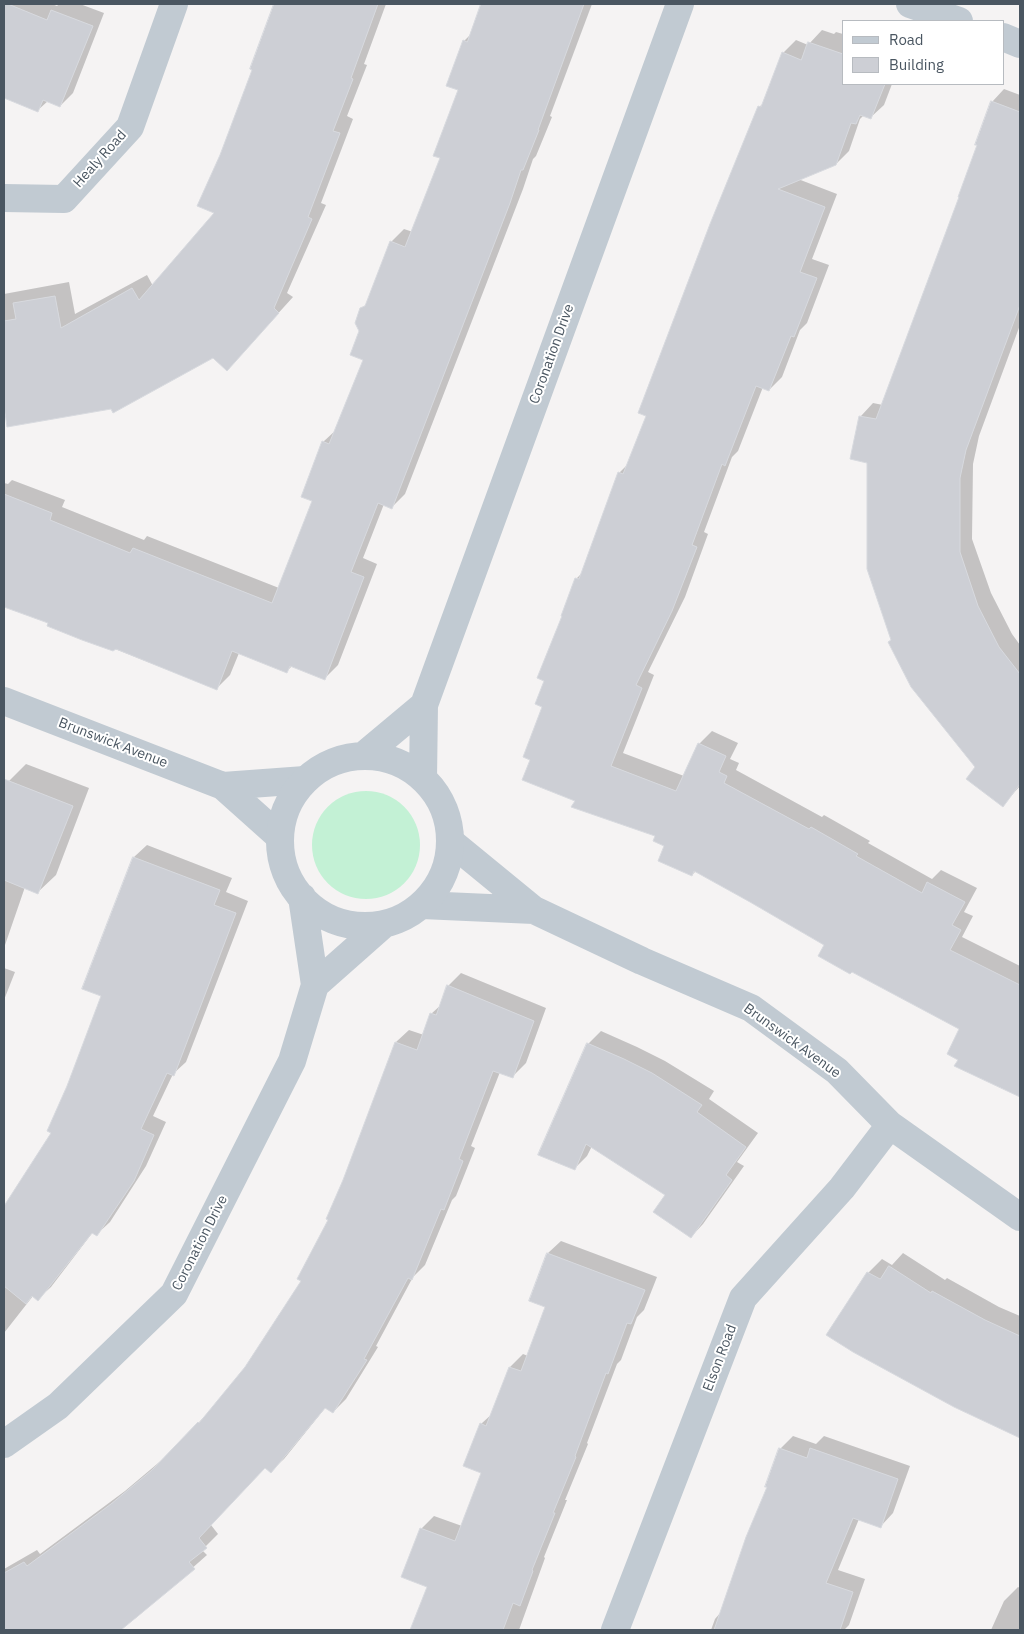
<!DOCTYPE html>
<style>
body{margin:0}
#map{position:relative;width:1024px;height:1634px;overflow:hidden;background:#f5f3f3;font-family:"IBM Plex Sans",sans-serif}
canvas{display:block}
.frame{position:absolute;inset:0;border:5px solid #4a5661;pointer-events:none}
.legend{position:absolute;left:842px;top:20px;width:162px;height:65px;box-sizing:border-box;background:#fff;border:1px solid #b7bbc0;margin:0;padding:6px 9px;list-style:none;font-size:15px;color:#4a5661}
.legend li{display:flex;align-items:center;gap:10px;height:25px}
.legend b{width:25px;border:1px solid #b7bbc0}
</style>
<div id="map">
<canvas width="1024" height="1634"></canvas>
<div class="frame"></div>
<ul class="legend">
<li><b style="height:6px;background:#c1cad2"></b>Road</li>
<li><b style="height:14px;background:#cdcfd5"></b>Building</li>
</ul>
</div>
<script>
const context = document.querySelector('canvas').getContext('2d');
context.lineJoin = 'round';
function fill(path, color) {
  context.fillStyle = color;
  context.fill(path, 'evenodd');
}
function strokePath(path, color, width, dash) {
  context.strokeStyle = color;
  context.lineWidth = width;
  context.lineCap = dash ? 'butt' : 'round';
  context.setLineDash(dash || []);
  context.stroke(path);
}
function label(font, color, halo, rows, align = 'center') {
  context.font = font + ' "IBM Plex Sans",sans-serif';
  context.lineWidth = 4;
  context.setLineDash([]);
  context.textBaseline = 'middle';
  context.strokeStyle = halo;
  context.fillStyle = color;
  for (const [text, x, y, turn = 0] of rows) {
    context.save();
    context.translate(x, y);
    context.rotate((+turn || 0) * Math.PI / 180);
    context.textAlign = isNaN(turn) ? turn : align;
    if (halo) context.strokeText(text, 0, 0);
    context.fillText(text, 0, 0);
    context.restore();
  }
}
const green = new Path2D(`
 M312 845a54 54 0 1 1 108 0a54 54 0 1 1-108 0Z`);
const shadow = new Path2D(`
 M4,4h48l5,2 2,-2h21l24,9 -31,80 -13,13 -12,-5 -10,9 -34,-14z
 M275,4h111l-22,60 3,1 -20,51 6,3 -32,84 5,2 -39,88 6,4 -66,73 -14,-13 -101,51 -104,18 -4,-27v-105l65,-12 6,32 72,-39 6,11 63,-73 5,-58 33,-86 -2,-1z
 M482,4h110l-42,112 2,1 -16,39 -3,3 -10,30 -118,305 -13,13 -8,-3 -21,54 14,6 -39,101 -13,13 -33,-12 -5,5 -48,-18 -9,22 -14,14 -212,-84v-122l4,1 4,-4 53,20 -3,7 82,33 3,-4 132,52 34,-88 10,-58 13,-12 28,-71 -4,-28 2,-22 5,-6 24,-61 13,-13 9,3 29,-74 18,-68 4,-49 7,-7z
 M822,30l12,4 2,-2 7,2v50h49l-8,21 -13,12 -7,-2 -4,4 -11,32 -13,13 -38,15 39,15 -25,65 17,6 -22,58 -7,7 -18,47 -13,13 -6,-3 -25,64 -6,6 -28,75 4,2 -23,63 -37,75 6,3 -31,78 61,23 15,-32 13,-13 26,12 -8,16 9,4 -3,7 86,47 2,-2 46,26 -2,2 64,36 9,-9 36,18 -13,24 9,4 -11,21 58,29v130l-64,-31 3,-5 2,-31 -136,-85 -129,-73 -4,4 -36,-39 -79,-36 -45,-40 12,-54 2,-26 30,-101 8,-8 35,-98 9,-9 20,-49 111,-308 6,-5 18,-49 13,-13 12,5z
 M1004,89l16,6v230l-41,111 -6,28 -1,75 19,54 21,41 8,11v141l-17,19 -111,-165 -23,-178 -18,-4 10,-42 12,-13 10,2 96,-261 13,-42z
 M26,764l63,24 -33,87 -18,17 -13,-5 -21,61v-154l5,-13z
 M147,845l85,33 -6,14 22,9 -62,161 -13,12 -20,42 13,6 -20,44 -36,56 -13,12 -4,-2 -42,55 -13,12 -5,-3 -29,37v-125l49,-75 15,-46 34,-92 -19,-7 51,-131z
 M4,968l11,4 -11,28z
 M461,973l85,35 -20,55 -13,13 -13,-4 -29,74 4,2 -19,48 -4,4 -27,65 -12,12 -37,69 2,1 -32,52 -13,13 -7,-5 -42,52 -13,12 -6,-5 -54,59 7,9 -16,16 5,5 -70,62 -18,13h-115v-61l33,-19 3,4 85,-63 38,-32 46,-47 37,-44 56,-88 28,-61 66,-177 13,-12 15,5 7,-21 11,-10 6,-18z
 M601,1031l36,16 28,14 49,30 -5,8 49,34 -21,29 7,4 -41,58 -12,13 -24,-43 -75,-48 -5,10 -13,13 14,-125z
 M561,1241l96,36 -13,33 -7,7 -16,43 -4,4 -30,79 1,1 -23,56h2l-23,57 1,1 -26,72h-108l18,-44 -8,-57 13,-13 28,10 21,-53 -2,-49 12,-11 17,-46 13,-13 5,2 19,-50 1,-53z
 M903,1253l42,27 2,-2 52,29 21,9v119l-20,-8 -132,-154 14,-14 10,6z
 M793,1436l23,8 8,-8 86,30 -17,47 -12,13 -22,-7 -21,51 27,9 -16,46 -5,5h-133l4,-11 6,-7 47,-125 12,-38z
 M1018,1587l2,1v42h-29l13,-29z`);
const building = new Path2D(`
 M4,4h4l39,16 4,-10 42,16 -33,81 -17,-7 -5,12 -34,-14z
 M274,4h104l-27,74 2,1 -20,52 7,2 -32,84 4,2 -38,89 5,5 -52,58 -14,-13 -100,55 -2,-4 -104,18 -3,-21v-85l12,-2 -3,-16 42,-7 6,32 71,-40 7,12 75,-87 -17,-7 23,-51 32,-85 -2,-1z
 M481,4h103l-46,126h1l-16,40h-2l-11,33 -118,306 -14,-6 -27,69 13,5 -39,103 -35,-14 -3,7 -55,-22 -15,39 -101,-41 -3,2 -31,-11 -35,-14 1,-3 -44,-16v-113l48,19 -2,7 80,33 3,-5 139,55 40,-102 -11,-4 21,-56 7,3 34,-84 -13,-5 9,-24 -4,-8 5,-15 5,-2 25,-65 15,6 35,-89 -7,-2 25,-66 -12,-4 17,-46 4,2z
 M808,42l35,12v30h42l-14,35 -11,-4 -4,9 -5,-1 -15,42 -58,24 47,18 -25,65 17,6 -23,59 -3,-1 -22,55 -13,-5 -31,80 -3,-2 -30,81 5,2 -25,64 -36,74 6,3 -31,78 65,25 22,-48 28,13 -7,16 8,4 -3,7 85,46 2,-2 47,27 -2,2 66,37 5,-11 38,20 -13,23 9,5 -11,20 70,35v112l-66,-31 4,-6 -11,-6 12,-25 -107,-57 -2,2 -32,-18 6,-11 -74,-43 -56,-31 -2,5 -34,-15 6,-15 -11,-5 2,-5 -84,-29 4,-6 -53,-21 8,-20 -7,-3 19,-50 -7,-3 9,-23 -7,-3 25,-62h-1l14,-38 4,1 39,-107 5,2 23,-58 -8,-3 72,-189 48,-118 3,1 21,-55 19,8z
 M991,101l29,11v193l-54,145 -6,28v74l18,54 21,41 21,27v110l-17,23 -37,-28 9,-12 -64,-80 -23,-45 3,-2 -24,-71v-106l-17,-4 9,-43 17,3 83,-222h-1l19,-52h-2z
 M4,779l69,27 -35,88 -34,-14z
 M133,857l87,33 -6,15 22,8 -62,163 -7,-3 -26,56 13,6 -20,46 -37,55 -5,-3 -54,68 -6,-5 -6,8 -22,-18v-80l47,-73 -4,-2 20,-45 34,-90 -19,-7z
 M447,985l87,36 -21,57 -20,-7 -34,88 4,2 -19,49 -3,-1 -29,71 -4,-2 -44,81 3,1 -34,53 -8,-5 -54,65 -6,-5 -66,70 8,10 -18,14 6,7 -74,61h-117v-57l20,-11 3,4 84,-62 41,-34 46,-48 1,1 46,-56 56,-86 -4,-2 31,-59 -2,-1 17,-39 52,-138 22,8 13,-37 6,2z
 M587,1043l37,16 28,14 50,32 -5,7 49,35 -20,28 6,5 -41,58 -38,-26 12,-17 -79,-51 -11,26 -37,-15z
 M547,1253l98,37 -14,34 -4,-1 -19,51 -2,-1 -31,83 1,1 -23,56h2l-23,57 1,1 -13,35 -7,-3 -10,27h-93l17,-43 -26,-10 19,-49 35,13 26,-68 -18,-7 17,-43 6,3 23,-59 12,4 24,-64 -16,-6z
 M889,1266l42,27 1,-2 53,29 35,16v102l-66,-31 -101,-55 -27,-17 41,-63 13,7z
 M779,1448l28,10 3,-10 88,31 -17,49 -28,-10 -27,65 27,9 -13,38h-126l32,-93 21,-50h-2z`);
const minor = new Path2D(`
 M910,4l49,17
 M1003,37l17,7
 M4,198l60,1 66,-72 44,-123
 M4,701l219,85 57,51
 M223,786l82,-6
 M451,842l83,68 108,51 109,47 86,63 53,54 130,92
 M422,905l112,5
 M615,1630l128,-332 99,-110 48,-63`);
const tertiary = new Path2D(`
 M363,756l61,-51
 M280 841a85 85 0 1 1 170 0a85 85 0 1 1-170 0Z
 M423,779l1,-74 256,-701
 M315,985l69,-61
 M4,1444l54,-38 116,-112 118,-233 23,-76 -13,-88`);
const streetNames = [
 ["Healy Road",100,159,-48],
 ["Coronation Drive",552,354,-70],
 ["Brunswick Avenue",113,743,21],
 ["Brunswick Avenue",792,1041,36],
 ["Coronation Drive",200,1243,-63],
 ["Elson Road",720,1358,-69]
];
fill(green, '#c3f1d5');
fill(shadow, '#0003');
fill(building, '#cdcfd5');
strokePath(building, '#d7d9de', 1);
strokePath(minor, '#c1cad2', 28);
strokePath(tertiary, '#c1cad2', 28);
label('14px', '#4a5661', '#fff', streetNames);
</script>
